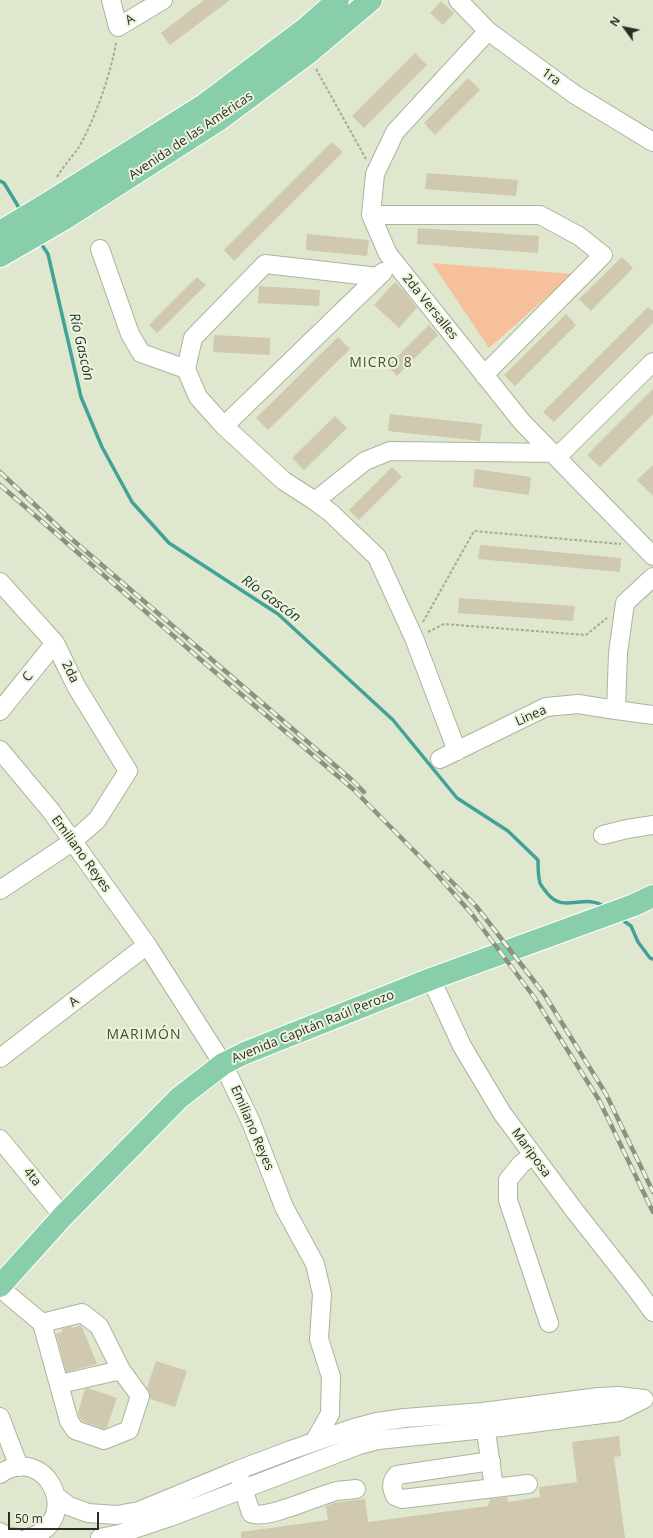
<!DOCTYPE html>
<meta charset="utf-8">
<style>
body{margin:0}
#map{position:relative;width:653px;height:1538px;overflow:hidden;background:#dfe8cf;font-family:"Open Sans",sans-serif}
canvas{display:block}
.north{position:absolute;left:605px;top:8px;width:40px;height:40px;-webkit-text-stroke:3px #ecf5dc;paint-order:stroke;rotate:303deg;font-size:11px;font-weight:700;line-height:16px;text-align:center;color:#2a2d23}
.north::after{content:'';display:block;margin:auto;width:14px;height:18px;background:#2a2d23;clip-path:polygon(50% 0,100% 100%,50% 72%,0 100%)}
.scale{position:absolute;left:8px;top:1512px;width:91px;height:18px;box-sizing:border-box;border:2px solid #2a2d23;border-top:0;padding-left:5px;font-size:12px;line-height:14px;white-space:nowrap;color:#2a2d23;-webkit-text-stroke:3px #ecf5dc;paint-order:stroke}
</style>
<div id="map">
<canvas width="653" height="1538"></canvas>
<div class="north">N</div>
<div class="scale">50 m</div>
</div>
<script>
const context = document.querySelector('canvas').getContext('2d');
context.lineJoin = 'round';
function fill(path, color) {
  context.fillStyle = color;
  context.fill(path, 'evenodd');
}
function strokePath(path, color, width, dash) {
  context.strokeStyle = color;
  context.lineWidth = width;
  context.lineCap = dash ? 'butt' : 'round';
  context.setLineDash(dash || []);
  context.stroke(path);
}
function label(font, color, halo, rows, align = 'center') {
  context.font = font + ' "Open Sans",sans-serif';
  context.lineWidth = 4;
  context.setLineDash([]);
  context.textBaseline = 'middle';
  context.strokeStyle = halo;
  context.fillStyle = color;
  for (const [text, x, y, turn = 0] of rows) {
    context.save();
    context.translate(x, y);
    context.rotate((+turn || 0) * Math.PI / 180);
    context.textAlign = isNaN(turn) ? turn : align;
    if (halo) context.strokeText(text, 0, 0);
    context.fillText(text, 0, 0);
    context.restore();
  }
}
const green = new Path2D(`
 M432,263l141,11 -84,74z`);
const stream = new Path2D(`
 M0,181l4,2 17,28
 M40,242l8,12 33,143 21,50 30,55 37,41 109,71 115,106 64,78 51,33 30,29c0,7 0,16 2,23 1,3 5,7 7,10 17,22 37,-1 58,14
 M621,919l10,7 7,16 12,16 3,1`);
const building = new Path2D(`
 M204,0h26l-60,45 -9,-12z
 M441,1l13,12 -11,12 -13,-12z
 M415,53l12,12 -63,63 -12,-12z
 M468,78l12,12 -45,45 -11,-12z
 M332,142l11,10 -109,109 -10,-11z
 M427,173l91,7 -2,16 -91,-7z
 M418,228l121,8 -1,17 -121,-9z
 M307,234l62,6 -2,16 -61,-6z
 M622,257l11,11 -42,43 -12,-12z
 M197,277l9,8 -49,48 -8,-8z
 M395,282l10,10 12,16 -18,20 -25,-23z
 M259,286l61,4 -1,16 -61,-3z
 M648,307l5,4v12l-99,99 -11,-10z
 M566,314l10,11 -61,61 -11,-11z
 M429,325l9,10 -41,41 -9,-10z
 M214,335l56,3v17l-57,-3z
 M338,337l12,12 -82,81 -12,-12z
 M653,389v25l-53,53 -13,-12z
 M390,414l92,10 -2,17 -92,-10z
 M335,416l12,12 -43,42 -12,-12z
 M653,465v31l-16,-16z
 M392,467l10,10 -43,43 -10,-10z
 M475,469l56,8 -2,18 -56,-8z
 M480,545l141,13 -1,14 -142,-13z
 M459,598l116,8 -2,15 -115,-8z
 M81,1325l1,2 15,37 -31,8 -10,-38 6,-2v-3l9,-3 1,2z
 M156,1361l31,10 -12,36 -25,-8v-5l-3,-6z
 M88,1388l29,10 -10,29 -3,2 -22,-8 -3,-4 -1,-4 7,-24z
 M619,1436l2,20 -7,1 11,81h-384v-6l87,-12 -2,-14 8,-3 31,-4 3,23 120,-16 2,-7 17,-2 1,5 32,-5 -1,-10 38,-5 -5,-40z`);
const path = new Path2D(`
 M316,69l50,90
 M57,177c6,-10 13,-18 20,-27 16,-25 35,-79 39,-108
 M423,622l51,-91 147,13
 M428,632l16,-8 142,11 21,-17`);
const minor = new Path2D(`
 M111,0l7,27 45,-27
 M458,0l30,31 86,63 79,48
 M488,31l-93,101 -20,42 -4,41 17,39 134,168 131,134
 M371,215h169l39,21 24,19 -119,120
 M100,249l30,85 11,19 45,16
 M378,277l-113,-13 -72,74 -7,31 12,28 26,29 60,55 31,20 50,-40 25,-10 171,2 92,-91
 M224,426l159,-154
 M315,501l16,12 46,44 37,81 43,113
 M0,582l55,61 21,43 52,85 -31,49 -25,22 -72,48
 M616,710l2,-57 7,-50 28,-26
 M0,711l55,-68
 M0,750l51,61 96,134 76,119 28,58 33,85 31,57 7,30 -3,45 12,38 -1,37 -16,28
 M440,759l106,-52 32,-3 38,6 37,5
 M603,835l24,-6 26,-4
 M431,979l31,67 40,67 72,97 63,80 16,22
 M0,1058l147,-113
 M0,1139l63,77
 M533,1155l-12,9 -13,16v20l41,123
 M0,1288l42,35 27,98 6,9 29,10 25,-10 11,-34 -19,-26 -22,-44 -17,-13 -40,10
 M60,1384l61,-14
 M0,1417l19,50
 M484,1417l10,71
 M491,1461l-94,14c-6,6 -6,13 -2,21l7,3 126,-15
 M0,1474c45,-32 86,46 28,64
 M240,1479l11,34c14,8 68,-18 86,-22 6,-1 12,-1 19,-2
 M57,1497l12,9 19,7 29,2 22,-4 99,-41 53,-20 63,-22 23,-6 28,-4 78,-6 116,-15 19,-1 26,3 -26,13 -133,17 -107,11 -19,5 -189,72 -51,17 -19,4
 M0,1532l9,5 7,1`);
const major = new Path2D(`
 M0,232l50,-30 154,-97 102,-77 32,-28
 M0,256l64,-37 156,-100 87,-65 64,-54
 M0,1286l63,-70 116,-118 44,-34 22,-11 186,-74 203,-74 19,-9`);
const rail = new Path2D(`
 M0,472l67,63 285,245 12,12
 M0,485l215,187 138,117 79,80 39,44 63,84 65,103 54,112
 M443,873l33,33 68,88 62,100 47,98`);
const streetNames = [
 ["A",130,20,-31],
 ["1ra",551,77,36],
 ["Avenida de las Américas",191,136,-34],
 ["2da Versalles",430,307,51],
 ["2da",70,672,64],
 ["C",28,677,-51],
 ["Linea",531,716,-24],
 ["Emiliano Reyes",81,854,54],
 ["A",74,1002,-38],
 ["Avenida Capitán Raúl Perozo",313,1027,-22],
 ["Emiliano Reyes",252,1128,67],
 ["Mariposa",531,1153,54],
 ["4ta",32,1177,50]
];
const waterNames = [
 ["Río Gascón",81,347,77],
 ["Río Gascón",271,599,36]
];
const neighbourhoodNames = [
 ["MICRO 8",381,363],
 ["MARIMÓN",144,1035]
];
fill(green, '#f6c19a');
strokePath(stream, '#43a298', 3.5);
fill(building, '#d0c8af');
strokePath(minor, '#abb49c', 20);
strokePath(major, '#fff', 24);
strokePath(path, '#a3aa96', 2, [3, 2]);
strokePath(minor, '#fff', 18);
strokePath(major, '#89ceaa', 22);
strokePath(rail, '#8b927f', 4.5);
strokePath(rail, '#ecf5dc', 3, [9]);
label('13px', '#2a2d23', '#ecf5dc', streetNames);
label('italic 14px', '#223937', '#ecf5dc', waterNames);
context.letterSpacing = '1px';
label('14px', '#464d38', '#ecf5dc', neighbourhoodNames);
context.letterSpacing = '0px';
</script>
